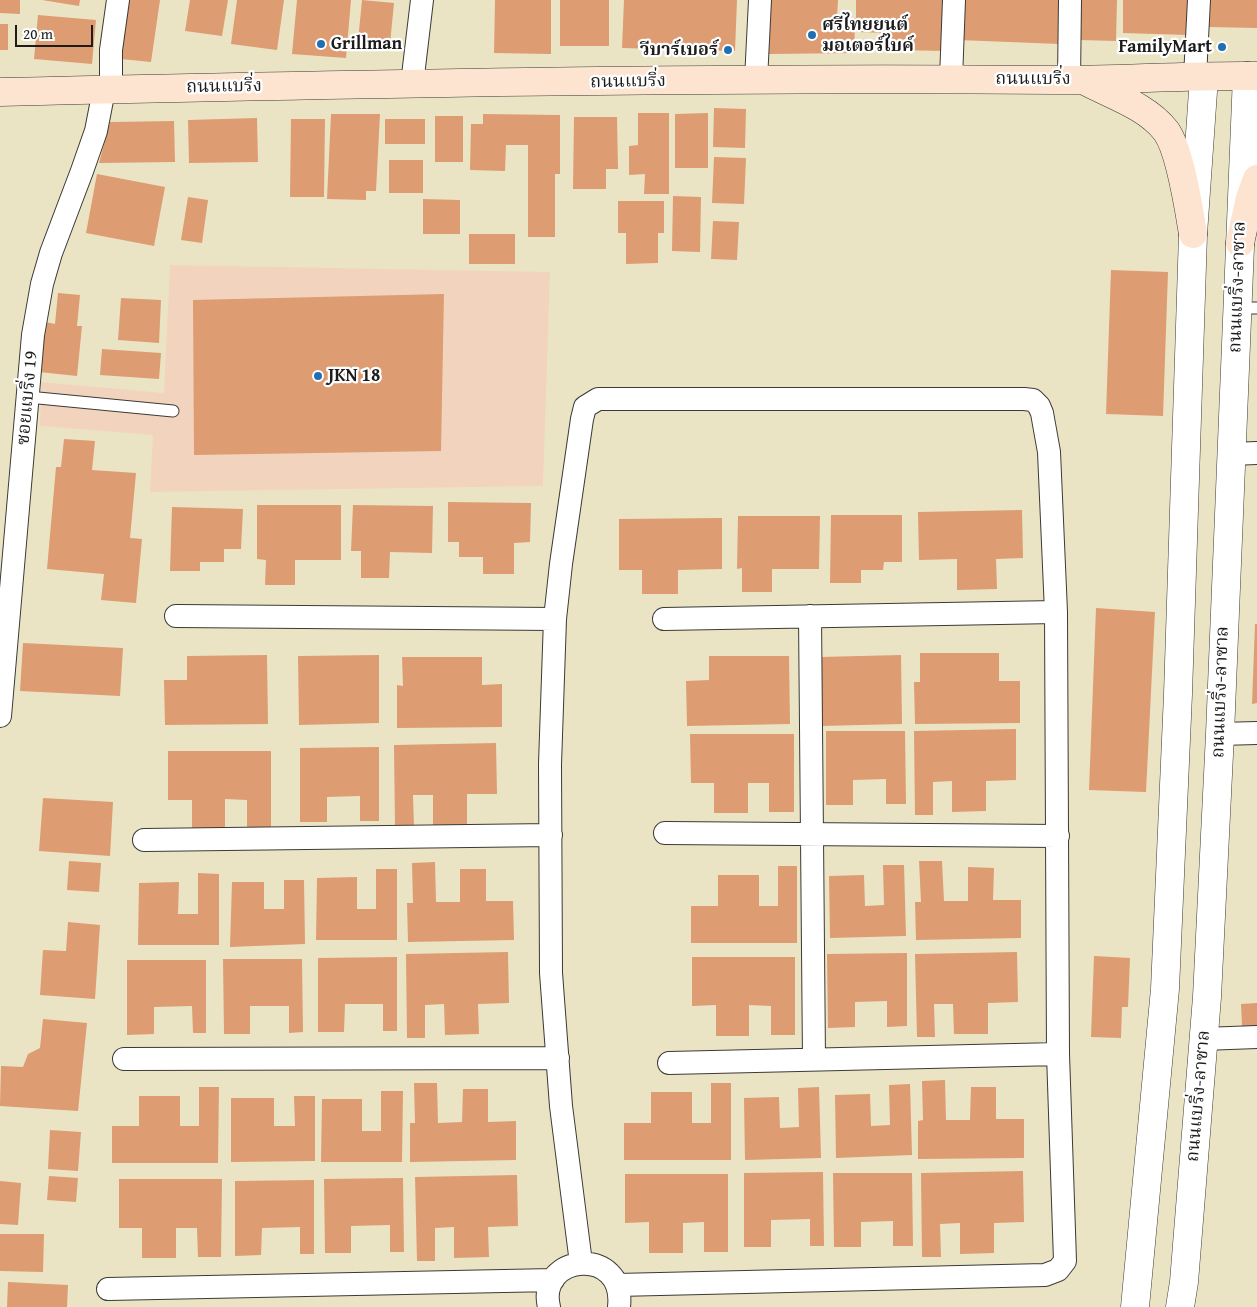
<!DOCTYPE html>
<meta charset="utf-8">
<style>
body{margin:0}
#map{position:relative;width:1257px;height:1307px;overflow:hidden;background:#ebe4c4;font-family:"Gentium Book Plus",serif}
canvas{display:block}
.scale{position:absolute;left:15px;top:25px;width:78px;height:22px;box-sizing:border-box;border:2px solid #1c1c1c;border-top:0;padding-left:6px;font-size:15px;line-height:18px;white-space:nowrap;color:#1c1c1c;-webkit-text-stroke:4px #fff;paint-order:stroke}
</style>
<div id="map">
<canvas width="1257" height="1307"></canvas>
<div class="scale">20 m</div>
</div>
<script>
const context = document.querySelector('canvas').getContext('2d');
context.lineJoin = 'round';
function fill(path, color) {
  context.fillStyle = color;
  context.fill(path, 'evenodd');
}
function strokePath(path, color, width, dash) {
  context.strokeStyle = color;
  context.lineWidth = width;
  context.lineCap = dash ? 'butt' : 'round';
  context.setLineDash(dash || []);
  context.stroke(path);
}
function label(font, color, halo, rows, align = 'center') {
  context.font = font + ' "Gentium Book Plus","Noto Serif Thai",serif';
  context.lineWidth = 4.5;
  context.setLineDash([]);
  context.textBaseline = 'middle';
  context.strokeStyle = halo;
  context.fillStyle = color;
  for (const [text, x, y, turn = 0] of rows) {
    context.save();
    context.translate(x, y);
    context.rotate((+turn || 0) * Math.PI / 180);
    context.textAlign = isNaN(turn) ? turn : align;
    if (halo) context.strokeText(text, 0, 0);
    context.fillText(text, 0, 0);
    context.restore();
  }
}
const built = new Path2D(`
 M170,265l380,7 -7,214 -393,6 3,-57 -113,-9 1,-44 123,11z`);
const building = new Path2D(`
 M0,0h20v14l-20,-1z
 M42,0h38l-1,6z
 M129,0h31l-9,62 -30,-3z
 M190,0h38l-6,36 -37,-5z
 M237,0h47l-7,50 -46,-6z
 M297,0h54l-5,58 -54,-4z
 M362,0l32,3 -4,41 -32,-3z
 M495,0h56v54l-57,-1z
 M560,0h49v46h-49z
 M624,0h113l-2,51 -113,-3z
 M771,0h67l-1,17 19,1v-18h92l-1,51 -57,-1v-17l-34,-1 -1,-9 -1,30 -85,1z
 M960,0h102l-2,44 -102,-4z
 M1081,0h36l-1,41 -37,-1z
 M1123,0h66l-1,35 -65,-2z
 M1210,0h47v28l-48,-1z
 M38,15l58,5 -4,44 -58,-5z
 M0,24h8v26h-8z
 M714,108l32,1 -1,39 -32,-1z
 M638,113h31v81h-25l1,-20 -16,1v-29l9,-1z
 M708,113v55h-33v-54z
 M331,114h49l-4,77h-10v9l-39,-1z
 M483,114l77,1v59h-5v63h-27v-92h-22l-1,26 -35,-1 1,-46h12z
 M435,116h28v46h-28z
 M574,117h43l1,52h-12v20h-33z
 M257,118l1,44 -69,1 -1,-43z
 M291,119h34l-1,78h-34z
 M385,119h40v25h-40z
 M174,121l1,41 -76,1 11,-41z
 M714,157l32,1 -2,46 -32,-1z
 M389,160h34v33h-34z
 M97,174l68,13 -11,59 -68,-13z
 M673,196l28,1 -1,55 -28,-1z
 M188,197l20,3 -6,43 -21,-3z
 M423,199l37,1v34h-37z
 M618,201h46v32h-6v30l-32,1v-31h-8z
 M713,221l26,1 -2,38 -26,-1z
 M469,234h46v30h-46z
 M1111,270l57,2 -5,144 -57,-2z
 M58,293l22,2 -3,31h5l-5,50 -38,-4 6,-50 10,2z
 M444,294l-3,157 -247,4 -1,-155z
 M121,298l40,2 -2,43 -41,-3z
 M102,349l59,4 -2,26 -59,-4z
 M64,439l31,2 -3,29 44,3 -6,65 12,1 -6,64 -35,-3 3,-26 -57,-5 9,-102h5z
 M448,502l83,1 -1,39 -16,1v31h-31v-17h-24v-15h-11z
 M257,505h84v55h-46v25h-30l1,-25 -9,-1z
 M353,505l80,1 -1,47 -42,-1 -1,26h-28v-27h-10z
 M172,507l71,2 -2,40h-17v13h-24v9h-30z
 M1022,510l1,48 -27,1 1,30 -40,1v-31l-38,1 -1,-48z
 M831,515h71v47h-18l-1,8h-22v13h-31z
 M738,516h82l-1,53h-47v23h-30v-24l-5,1z
 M722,518v51l-44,1v24h-36v-24h-23v-51z
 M1096,608l59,4 -9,180 -57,-2z
 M1255,624h2v79l-5,1z
 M23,643l100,5 -3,48 -100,-5z
 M920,653h79v28h21v42l-105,1 -1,-42h6z
 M267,655l1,69 -103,1 -1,-45h23v-24z
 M379,655v68l-80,2 -1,-69z
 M901,655l1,69 -81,2 -1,-69z
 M709,656h80l1,68 -103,2 -1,-45 23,-1z
 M402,657h80v28l20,-1v43l-105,1v-43l6,1z
 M1016,729v51l-30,1v30l-34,1v-31l-19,1v33h-18l-1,-84z
 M826,731h79l1,73h-20v-25l-33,1v25h-27z
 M690,734h104v78h-25v-29h-21v30h-34v-30h-23z
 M496,743l1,51h-30v31h-34v-30h-20l1,33h-19l-1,-83z
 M379,747v74h-19v-25l-33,1v25h-27v-74z
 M168,751h103v78h-24v-29l-22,-1v31h-33v-30h-24z
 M43,798l70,4 -3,54 -71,-5z
 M69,861l32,2 -2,29 -32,-2z
 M919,861h23l2,40h24v-34l26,1 -1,32h28v38l-105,2 -1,-38h6z
 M435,862l1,40h24v-33h26v32h27l1,39 -106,2 -1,-39h6l-1,-40z
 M883,865h21l2,71 -76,2 -1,-62 35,-1 1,31 19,-1z
 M778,866h19v77h-106v-37h27v-31h41v31h19z
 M376,869h21v71h-81l1,-62 40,-1v32h19z
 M198,873l21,1v71h-81l1,-62 40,-1 -1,32h20z
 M284,880h20l1,64 -75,3 2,-65h32v27h20z
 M68,922l32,3 -5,74 -55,-4 3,-45 23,1z
 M508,952l1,51 -31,1 1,30 -34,1 -1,-31 -19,1v33h-18l-1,-84z
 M1017,952l1,50 -30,1v31h-34l-1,-30h-19l1,33h-18l-2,-83z
 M907,953v73l-20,1v-26l-32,1v25l-27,1 -1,-74z
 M1094,956l36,2 -2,49h-6l-1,31 -30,-1z
 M397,957v74h-14v-27h-38l-1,28h-26v-74z
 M692,957h103v78h-24v-29l-22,-1v31h-33v-31l-24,1z
 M223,959h79l1,73 -14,1v-27h-39v28h-26z
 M127,960h79v73h-13l-1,-27 -38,1v27l-27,1z
 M1257,1003v23h-15l-1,-22z
 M43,1019l44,4 -9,88 -78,-5 1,-40 22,1 5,-13 12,-6z
 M945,1080l1,40h24l1,-33h25v32h28v39l-106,1v-38l5,-1 -1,-39z
 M414,1083h23l1,40 24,-1 1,-33h25v33l28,-1v39l-106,2v-39h5z
 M711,1083h20v77h-107v-37h27v-31h41v31h19z
 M910,1084l2,71 -76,3 -1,-63 35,-1 1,32 19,-1 -1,-40z
 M199,1087h20l-1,76h-106v-37h27v-30h41v30h19z
 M819,1087l2,71 -76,2 -1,-62 35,-1 1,31 19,-1 -1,-39z
 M381,1091h22l-1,71h-81l1,-63h40v32h19z
 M294,1096h21v65l-84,1v-64h43v28h21z
 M50,1130l31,2 -3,39 -30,-2z
 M1023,1171l1,51 -30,1v30l-34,1v-31l-20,1 1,33h-19l-1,-84z
 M823,1172l1,74h-14v-27l-39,1v27h-27v-74z
 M833,1173h79l1,73h-20v-25l-32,1v25h-27z
 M625,1174h103v78h-24v-30l-21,1v30h-34v-31l-24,1z
 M517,1175l1,51 -30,1 1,30 -35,1v-31l-19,1v33h-18l-2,-84z
 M49,1176l29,2 -2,24 -29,-2z
 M403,1178l1,74h-14v-27l-39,1v27h-26l-1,-74z
 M119,1179h103l-1,78h-23l-1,-29h-21v30h-34v-30h-23z
 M314,1180v74h-14v-27l-38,1 -1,27 -26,1v-75z
 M0,1181l21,2 -3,42 -18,-1z
 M0,1234h44l-1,38 -43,-1z
 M8,1282l60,3 -1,22h-60z`);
const service = new Path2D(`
 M1237,308h20
 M28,397l145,14`);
const minor = new Path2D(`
 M1195,77l4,-77
 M951,79l3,-79
 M756,80l4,-80
 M1069,80l1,-80
 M412,84l10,-84
 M111,89v-39l7,-50
 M1231,454l26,-1
 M176,616l379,3
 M810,616l4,443
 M664,619l392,-7
 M0,716l33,-381 9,-51 9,-31 31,-82 14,-40 8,-41
 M1220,734l37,-1
 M665,833l393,3
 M144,840l407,-5
 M1203,1039l54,-2
 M124,1059l434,-1
 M669,1063l389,-9
 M581,1263l-20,-157 -10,-133 -1,-209 5,-145 6,-55 21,-145 3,-12 13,-8h426l9,1 6,6 3,7 7,39 7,160 2,442 7,207 -7,9 -13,5 -428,10
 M108,1289l445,-9
 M549,1307c-13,-53 77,-62 70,0`);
const tertiary = new Path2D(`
 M1135,1307l30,-318 13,-295 15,-460 11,-157
 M1180,1307l4,-25 23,-285 13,-263 27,-658`);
const secondary = new Path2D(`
 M1085,81c26,14 62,25 81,50 14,19 23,78 27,103
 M0,92c351,-8 703,-15 1055,-12 67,0 135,-5 202,-4
 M1240,243l10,-45 7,-19`);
const markers = [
 [812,35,5,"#1f6fb2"],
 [321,44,5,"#1f6fb2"],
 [1222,47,5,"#1f6fb2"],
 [728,50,5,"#1f6fb2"],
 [318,376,5,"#1f6fb2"]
];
const poiNames = [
 ["ศรีไทยยนต์",822,25],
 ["มอเตอร์ไบค์",822,46],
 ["Grillman",331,44],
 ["FamilyMart",1212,47,"right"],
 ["วีบาร์เบอร์",718,50,"right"],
 ["JKN 18",328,376]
];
const streetNames = [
 ["ถนนแบริ่ง",1033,79],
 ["ถนนแบริ่ง",628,82,-1],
 ["ถนนแบริ่ง",224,87,-1],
 ["ถนนแบริ่ง-ลาซาล",1238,287,-88],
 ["ซอยแบริ่ง 19",28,398,-85],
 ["ถนนแบริ่ง-ลาซาล",1221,692,-88],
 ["ถนนแบริ่ง-ลาซาล",1199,1096,-85]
];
fill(built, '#f2d4be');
fill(building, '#dd9c72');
strokePath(service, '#3b3a35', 13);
strokePath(minor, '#3b3a35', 24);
strokePath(tertiary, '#3b3a35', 29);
strokePath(secondary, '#3b3a35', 29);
strokePath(service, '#fff', 11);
strokePath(minor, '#fff', 22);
strokePath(tertiary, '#fff', 28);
strokePath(secondary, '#fde4d1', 28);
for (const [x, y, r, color] of markers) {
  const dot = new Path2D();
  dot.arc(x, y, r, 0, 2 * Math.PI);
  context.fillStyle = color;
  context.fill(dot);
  strokePath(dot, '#fff', 2);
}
label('bold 18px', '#1c1c1c', '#fff', poiNames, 'left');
label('18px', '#1c1c1c', '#fff', streetNames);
</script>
